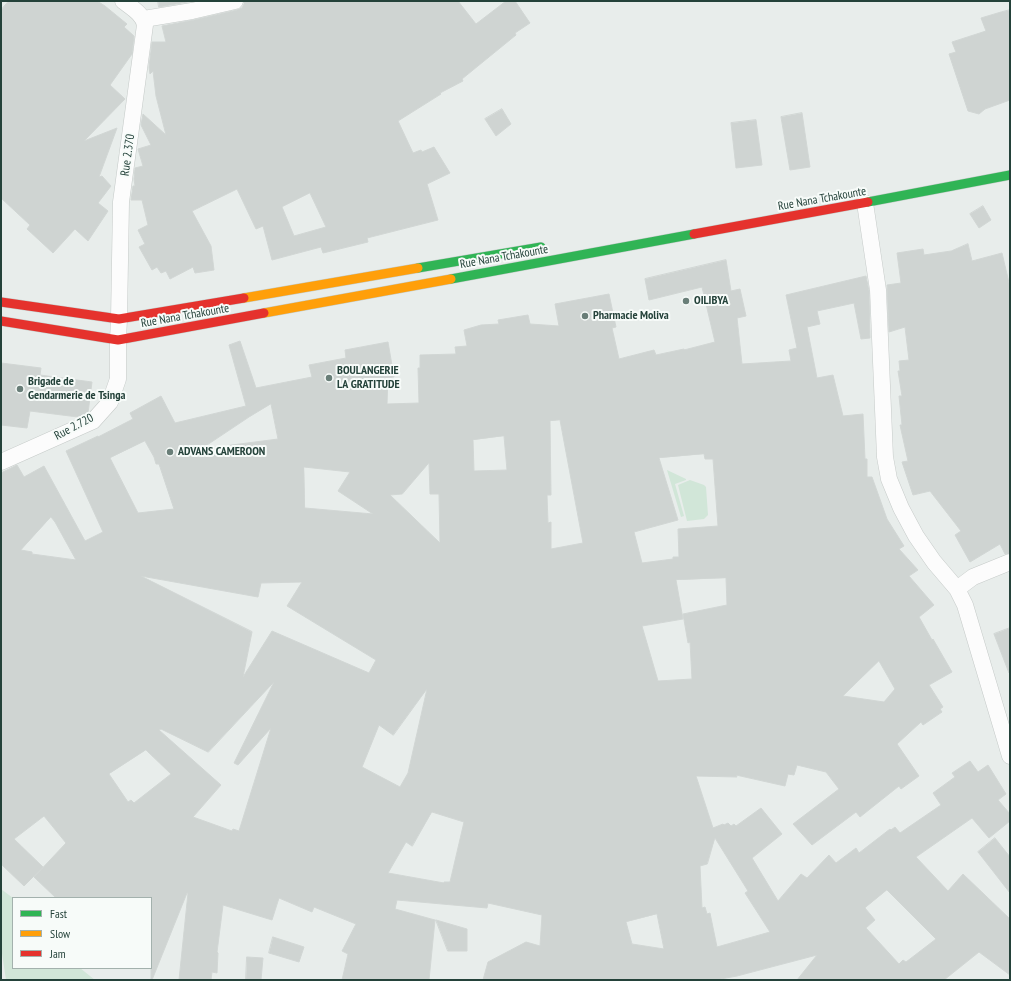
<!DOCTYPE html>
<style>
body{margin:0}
#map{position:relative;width:1011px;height:981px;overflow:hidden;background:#e8edeb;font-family:"PT Sans Narrow",sans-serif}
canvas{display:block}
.frame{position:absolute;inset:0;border:2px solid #24423a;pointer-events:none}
.legend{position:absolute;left:12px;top:897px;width:140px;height:72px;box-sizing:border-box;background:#f7fbf9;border:1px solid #a3b1ad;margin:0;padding:5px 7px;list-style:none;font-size:12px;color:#24423a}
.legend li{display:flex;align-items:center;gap:8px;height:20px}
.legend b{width:20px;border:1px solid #a3b1ad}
</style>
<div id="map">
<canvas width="1011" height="981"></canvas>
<div class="frame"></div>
<ul class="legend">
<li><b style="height:5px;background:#30b455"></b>Fast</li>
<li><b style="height:5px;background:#ff9f0a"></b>Slow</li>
<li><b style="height:5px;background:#e5322d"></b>Jam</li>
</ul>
</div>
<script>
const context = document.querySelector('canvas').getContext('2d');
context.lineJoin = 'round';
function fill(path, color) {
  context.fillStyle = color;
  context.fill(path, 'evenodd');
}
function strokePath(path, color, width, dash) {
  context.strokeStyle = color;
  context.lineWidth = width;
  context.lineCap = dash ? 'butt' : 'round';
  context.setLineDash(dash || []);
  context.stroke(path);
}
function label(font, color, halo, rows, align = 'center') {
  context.font = font + ' "PT Sans Narrow",sans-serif';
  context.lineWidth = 4;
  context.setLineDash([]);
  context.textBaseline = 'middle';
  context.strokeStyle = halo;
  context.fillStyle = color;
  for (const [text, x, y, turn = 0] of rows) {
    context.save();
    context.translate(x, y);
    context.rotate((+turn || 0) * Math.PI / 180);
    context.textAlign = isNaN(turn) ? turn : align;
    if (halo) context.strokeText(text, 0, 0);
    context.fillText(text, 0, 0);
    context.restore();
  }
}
const green = new Path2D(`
 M667,470l19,9v1l-11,4 9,32 -3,1z
 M690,480l14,5 2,2 2,28 -4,4 -17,2 -9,-36z
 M1,889l12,9v70h67l15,12h-89l-5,-33z`);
const building = new Path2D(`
 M9,1h88l8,5 22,18 -3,3 10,9 -2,18 -22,31 15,14 -41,42 33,-13 -18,49 3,-1 9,10 -13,17 10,8 -20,30 -13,-12 -22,24 -26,-24 3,-4 -29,-27v-188z
 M158,1h35l-34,6z
 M244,1h214l18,23 30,-23h9l15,22 -15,10 1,2 -54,44 1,2 -23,12 1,1 -43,27 15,32 8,-3 1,2 12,-5 16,26 -23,11 11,36 -71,18 1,4 -45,11 -2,-6 -49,13 -9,-34 -7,3 -19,-40 -45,22 19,35 3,24 -19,3 -2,-6 -23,12 -4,-8 -5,2 -4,-6 -5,3 -13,-23 6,-3 -7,-14 10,-5 -6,-25h-11l2,-14h2l-1,-7 1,-11 8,-2 -5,-17 13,-4 -10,-20 2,-11 23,21 -10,-39 -3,-25 -3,3 -1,-7 3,-25h14l-4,-16 32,-6 43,-10 5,-2 2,-4zM310,193l16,34 -32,9 -12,-29z
 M1010,10v90l-25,9 -6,5 -11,-3 -19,-57 7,-2 -4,-10 34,-11 -5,-13 20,-6z
 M502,109l9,15 -15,12 -11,-17z
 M802,113l8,54 -20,3 -9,-53z
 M756,120l6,45 -26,3 -5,-45z
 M983,206l8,14 -12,8 -9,-14z
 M968,244l4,17 30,-8 8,34v266l-5,1 -5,-10 -30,18 -15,-27 6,-4 -31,-40 -17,4 -11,-33 6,-1 -8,-36h2l-3,-29h3l-4,-25h2l-1,-10 10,-1 -4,-33 -16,5 -2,-47 14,-2 -4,-30 26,-4 1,6 27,-4z
 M726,260l5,31 9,-2 6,27 -9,2 5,46 49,-3 -2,-11 8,-2 -11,-53 80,-19 3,15 1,47 -9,1 -7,-36 -37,8 3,13 -13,3 10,51 16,-3 10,41 20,-2 2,45h2v18h5l15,42 17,27 -5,3 19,21 -9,6 25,29 -15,12 13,23 1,-1 19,33 -23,13 14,22 -3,2 2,3 -19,13 -2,-3 -24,22 22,32 -18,13 -2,-3 -39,31 -4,-5 -44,33 -19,-21 46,-35 -13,-17 -29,-7 -3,10 -6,-1 -3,12 -49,-11 1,2 -41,-1 17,52 10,-4 1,1 4,-2 3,3 3,-2 2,2 25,-18 21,26 -30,24 26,43 23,-27 6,4 22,-23 7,8 20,-15 3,5 31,-24 1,1 4,-3 5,6 41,-28 -8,-12 22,-16 -3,-4 18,-12 8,11 10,-7 18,29 -8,6 12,14v7l-21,17 -17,-20 -56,39 32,34 15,-17 47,45v56l-31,-23 -35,28h-147l20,-25 -80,21 -22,4h-232l5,-18 38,-20 14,4 2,-31 -54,-12 -1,5 -90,-8 -2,9 40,11 -6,60h-87l6,-26 -6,-3 14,-27 -42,-17 -2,5 -33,-14 -7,22 -49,-15 -6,47 1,1 -1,20 -5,-1 -1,8h-32l9,-87h-1l-35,87h-1v-82h-95l-22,-21 32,-34 -22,-27 -30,23 29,28 -19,19 -23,-22v-391l16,-8 7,12 20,-11 41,75 18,-9 -37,-81 32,-15v1l35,-18 -3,-6 31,-17 14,27 71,-17 -17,-61 11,-4 16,47 56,-11 -3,-12 37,-7 -1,-8 43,-8 6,35 -6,1 -1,26 32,-1 -1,-35h2v-13l36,-1 -1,-7 12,-1 -3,-16 17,-5 18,-1 -1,-4 30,-5 2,9 29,2 -4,-22 54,-10 7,33 -4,1 7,31 35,-9 2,5 28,-6v1l31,-8 -13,-55 -53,13 -4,-21zM271,404l7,35 -77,10 48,-32zM560,420l23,123 -32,6v-27l-3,1 -1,-28h4l-1,-74zM504,436l3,34 -33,1 -1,-31zM145,441l9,16 2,7h3l15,45 -36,4 -28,-55zM704,454l1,5h8l5,67 -40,3 1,28h-6v2l-31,4 -8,-31 44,-12 -19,-62zM429,463l1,31h9l1,49 -50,-48 12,-1zM304,467l46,5 -12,19 35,23 -68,-6zM51,517l4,5 21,38 -44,-6v-2l-11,-2zM141,576l117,21 3,-14 41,-1 -15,24 89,54 -7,13 -97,-42 -29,46 9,-45zM726,578l1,27 -44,9 5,29 2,-1 2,37 -34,2 -16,-55 41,-7 -7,-39zM879,661l16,28 -11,13 -41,-6zM274,682l-40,81 4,2 33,-37 -32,103 -6,-2 -1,2 -39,-14 28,-32 -62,-55 2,-1 47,23zM427,689l-19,84 -8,14 -38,-20 17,-42 14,10zM146,750l25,24 -37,29 -3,-3 -3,2 -19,-28zM432,812l32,10 -14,60h-6v1l-56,-10 18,-31 6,4zM715,838l33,53 -3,2 25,39 -53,15 -7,-34 -3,1 -2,-7 -3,1 -2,-42 7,-2zM887,890l49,49 -30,23 -3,-2 -4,4 -33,-36 9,-8 -10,-12zM657,914l7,35 -32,-5 -6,-22z
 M1,363l40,5 -1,7 52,7 -4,31 -10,4 -48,-6 -3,17 -26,-3z
 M1010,628v45h-1l-15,-39z
 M995,838l15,19v36l-32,-41z
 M436,920l31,9v22h-19z
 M273,937l31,10 -5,15 -30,-9z
 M247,957l16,1 -2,22h-15z`);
const street = new Path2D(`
 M144,19l48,-8 43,-10
 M865,203l13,87 7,167 4,22 12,29 15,28 18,26 23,27 8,16 45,151
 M1,462l92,-41 17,-19 8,-23v-39l1,-21 2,-117 24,-177c-2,-11 -13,-17 -22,-24
 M957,589l16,-12 37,-15`);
const fast = new Path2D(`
 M868,202l142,-27
 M418,268l123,-21
 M451,279l243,-45`);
const slow = new Path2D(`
 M244,298l174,-30
 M264,313l187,-34`);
const jam = new Path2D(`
 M694,234l174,-32
 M1,302l118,17 125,-21
 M1,321l117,19 146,-27`);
const markers = [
 [686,301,4,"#697e78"],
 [585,316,4,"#697e78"],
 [329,378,4,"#697e78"],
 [20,389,4,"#697e78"],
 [170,452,4,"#697e78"]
];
const streetNames = [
 ["Rue 2.370",128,155,-82],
 ["Rue Nana Tchakounte",822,199,-10],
 ["Rue Nana Tchakounte",504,257,-10],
 ["Rue Nana Tchakounte",185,316,-10],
 ["Rue 2.720",74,427,-28]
];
const poiNames = [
 ["OILIBYA",694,301],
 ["Pharmacie Moliva",593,316],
 ["BOULANGERIE",337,371],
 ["LA GRATITUDE",337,385],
 ["Brigade de",28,382],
 ["Gendarmerie de Tsinga",28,396],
 ["ADVANS CAMEROON",178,452]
];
fill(green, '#d1e6d8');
fill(building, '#cfd4d2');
strokePath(building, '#d1d6d4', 1);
strokePath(street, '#c5cac8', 17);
strokePath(fast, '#c3cbc8', 10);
strokePath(slow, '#c3cbc8', 10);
strokePath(jam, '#c3cbc8', 10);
strokePath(street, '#fcfcfc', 16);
strokePath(fast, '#30b455', 9);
strokePath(slow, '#ff9f0a', 9);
strokePath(jam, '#e5322d', 9);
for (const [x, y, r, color] of markers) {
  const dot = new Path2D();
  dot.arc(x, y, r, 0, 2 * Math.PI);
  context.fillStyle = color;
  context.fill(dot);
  strokePath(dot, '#f7fbf9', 1.5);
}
label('12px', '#24423a', '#f7fbf9', streetNames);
label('bold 12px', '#24423a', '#f7fbf9', poiNames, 'left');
</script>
